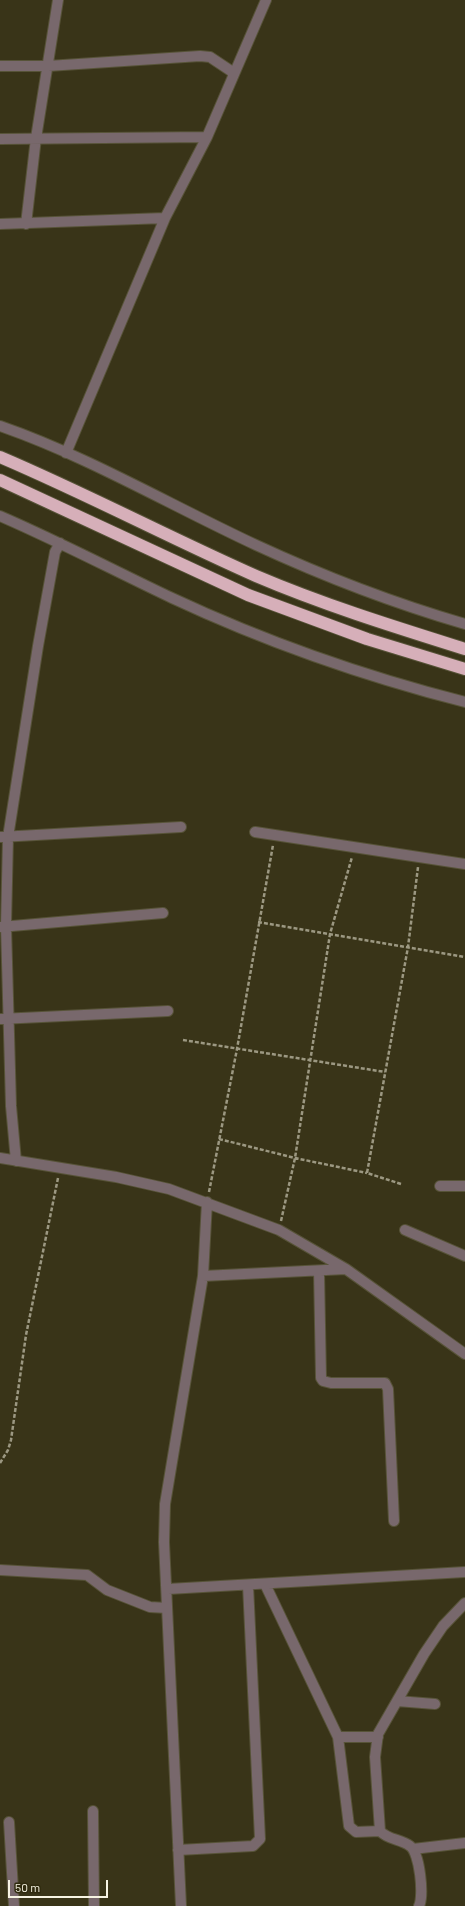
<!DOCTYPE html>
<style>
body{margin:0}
#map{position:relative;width:465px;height:1906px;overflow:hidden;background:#393418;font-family:Barlow,sans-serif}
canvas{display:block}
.scale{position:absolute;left:8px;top:1880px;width:100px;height:18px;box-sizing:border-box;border:2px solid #f7f4e3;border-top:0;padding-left:5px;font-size:12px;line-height:14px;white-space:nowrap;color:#f7f4e3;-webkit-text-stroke:3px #2f2a0e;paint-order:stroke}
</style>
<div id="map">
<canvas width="465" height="1906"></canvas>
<div class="scale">50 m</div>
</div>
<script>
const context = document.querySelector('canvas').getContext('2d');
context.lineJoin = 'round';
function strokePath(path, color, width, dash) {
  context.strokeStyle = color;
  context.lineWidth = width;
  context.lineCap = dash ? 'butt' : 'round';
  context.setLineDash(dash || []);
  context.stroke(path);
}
const path = new Path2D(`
 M258,922l207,35
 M183,1040l202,32
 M219,1139l76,19 72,15
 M401,1184l-34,-11 41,-226 10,-80
 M209,1192l28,-143 36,-204
 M281,1221l14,-63 35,-224 22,-77
 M0,1463l8,-13 3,-10 15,-105 32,-157`);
const minor = new Path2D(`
 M0,66h48l152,-10 10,1 24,16
 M0,139l207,-2
 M0,224l165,-6
 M26,224l10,-86 22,-138
 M0,426c89,31 170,79 256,119 67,31 137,58 209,79
 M66,453l99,-235 42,-81 59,-137
 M0,516c58,25 115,55 172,82 92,43 195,79 293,104
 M255,832l210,32
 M0,837l181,-10
 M0,927l163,-14
 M0,1019l168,-8
 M0,1158l116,19 53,12 110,41 67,39 119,85
 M16,1161l-5,-55 -5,-180 2,-89 30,-191 17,-94 5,-9
 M440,1186h25
 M405,1230l60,26
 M319,1271l2,107 2,3 8,2h54l3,6 6,132
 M203,1276l143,-7
 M0,1570l87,5 20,15 43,17 17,1
 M265,1584l73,153h40
 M168,1589l297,-17
 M397,1701l38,3
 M338,1737l11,89 7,6 24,-1
 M93,1811l1,95
 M9,1822l5,84
 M413,1849l52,-6
 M178,1850l75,-4 7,-7 -12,-254
 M181,1906l-17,-364 1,-38 38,-228 4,-74
 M419,1906c5,-10 1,-53 -9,-60 -9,-7 -22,-6 -30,-15l-5,-74 3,-23 46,-80 19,-28 22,-23`);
const highway = new Path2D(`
 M0,457c87,37 170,81 256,119 68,29 139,51 209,73
 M0,480l248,115 119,44 98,30`);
strokePath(minor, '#575338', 12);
strokePath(highway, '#575338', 14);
strokePath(path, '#9c9882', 2.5, [4, 2]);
strokePath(minor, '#78686c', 10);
strokePath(highway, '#d6afb9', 12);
</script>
